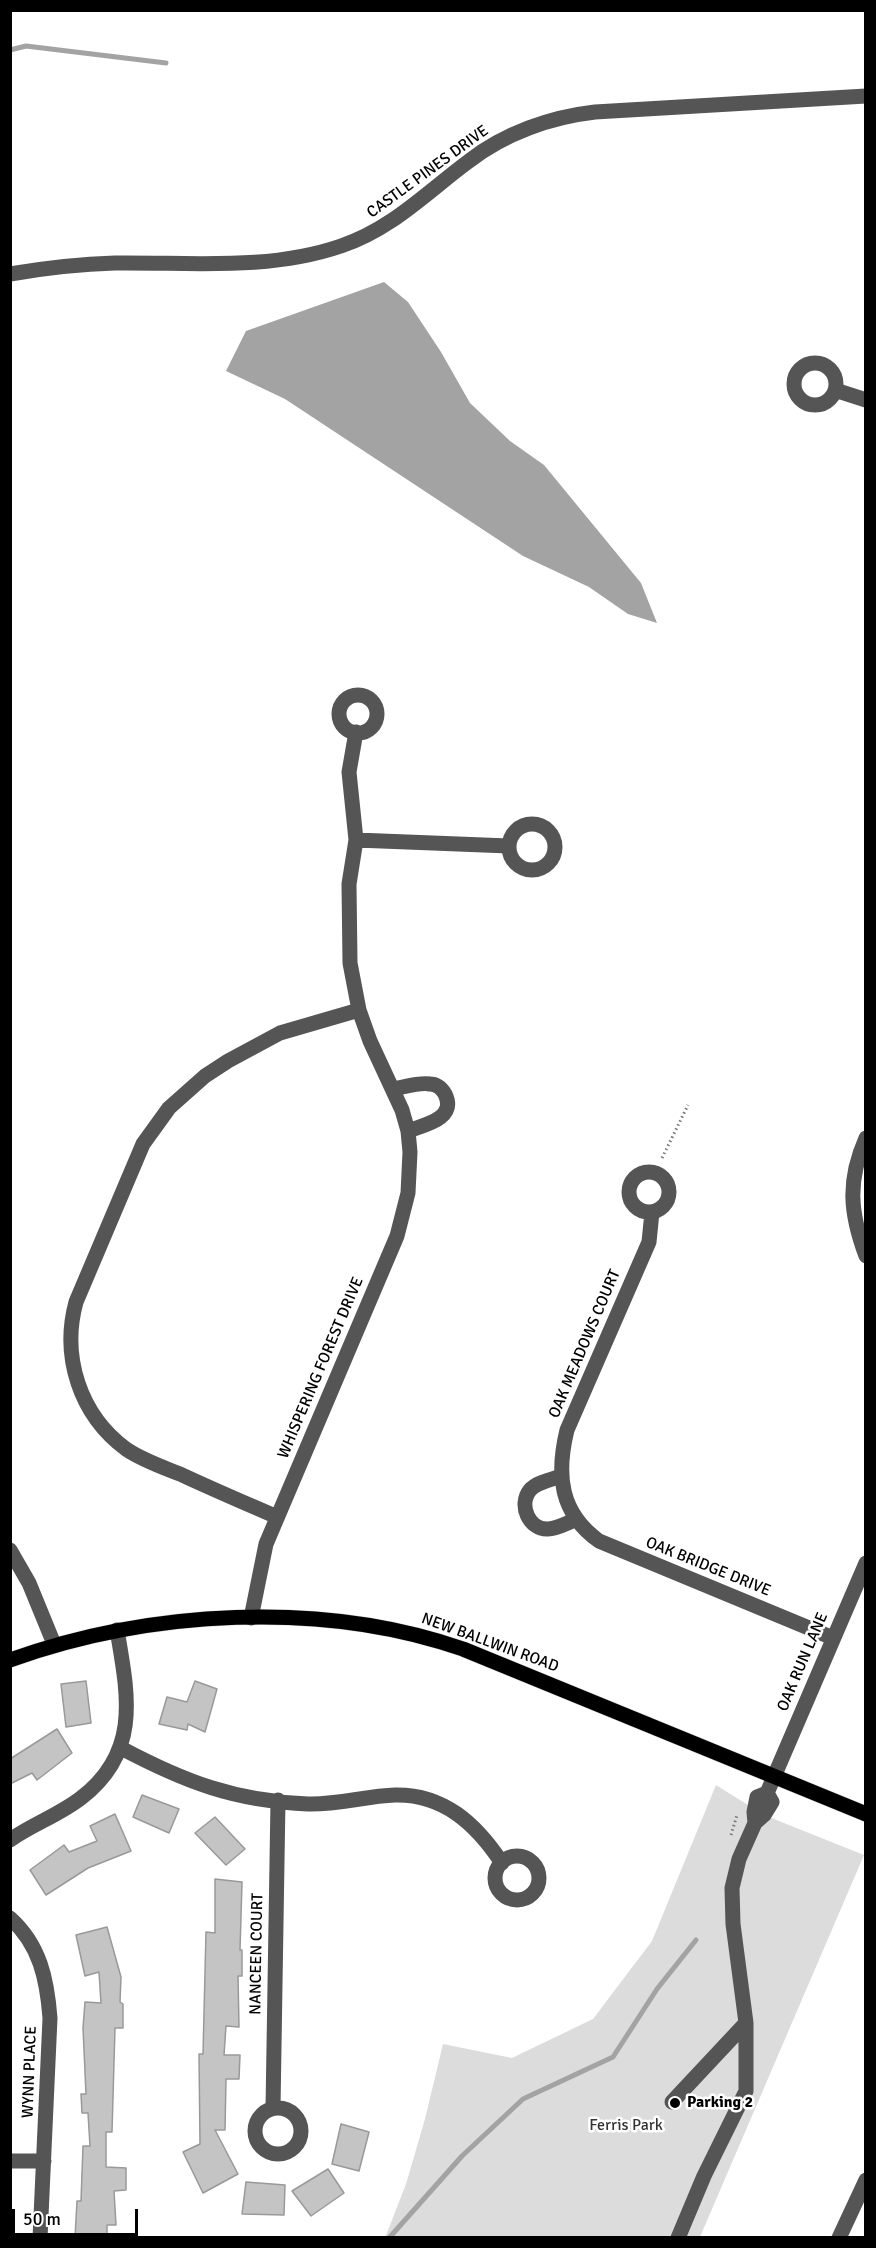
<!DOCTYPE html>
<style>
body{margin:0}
#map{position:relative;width:876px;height:2248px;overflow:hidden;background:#fff;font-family:Signika,sans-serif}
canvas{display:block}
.frame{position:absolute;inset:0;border:12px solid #000;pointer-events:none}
.scale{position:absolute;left:12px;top:2209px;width:126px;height:27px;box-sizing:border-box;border:3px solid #000;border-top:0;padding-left:8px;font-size:18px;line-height:21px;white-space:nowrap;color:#000;-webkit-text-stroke:4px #fff;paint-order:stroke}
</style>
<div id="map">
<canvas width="876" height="2248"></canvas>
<div class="frame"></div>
<div class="scale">50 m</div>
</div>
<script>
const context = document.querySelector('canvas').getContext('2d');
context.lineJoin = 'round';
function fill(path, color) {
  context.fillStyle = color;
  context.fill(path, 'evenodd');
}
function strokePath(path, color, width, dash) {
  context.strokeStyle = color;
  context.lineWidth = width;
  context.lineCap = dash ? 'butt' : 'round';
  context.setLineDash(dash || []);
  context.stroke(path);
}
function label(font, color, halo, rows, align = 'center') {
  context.font = font + ' Signika,sans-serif';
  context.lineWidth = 5;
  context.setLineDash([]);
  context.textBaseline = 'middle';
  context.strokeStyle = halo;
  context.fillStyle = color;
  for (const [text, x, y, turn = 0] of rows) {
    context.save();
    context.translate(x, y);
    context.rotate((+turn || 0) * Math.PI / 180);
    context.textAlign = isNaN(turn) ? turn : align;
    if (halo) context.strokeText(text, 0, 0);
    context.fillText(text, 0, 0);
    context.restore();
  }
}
const green = new Path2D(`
 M716,1785l48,30 100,40 -164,382 -315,1 21,-54 19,-65 18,-75 69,14 81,-39 59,-78z`);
const water = new Path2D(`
 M384,282l24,20 33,50 29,51 40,38 34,24 97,118 16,40 -29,-9 -39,-27 -66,-31 -238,-157 -59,-28 20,-40z`);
const stream = new Path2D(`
 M10,50l16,-4 140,17
 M389,2238l73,-82 61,-57 90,-42 44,-68 39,-49`);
const building = new Path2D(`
 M86,1681l5,42 -25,4 -5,-43z
 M195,1681l22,8 -12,43 -17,-8 -1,6 -28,-6 8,-27 20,5z
 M57,1729l15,24 -35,27 -5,-7 -22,11v-25z
 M142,1795l37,14 -10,24 -36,-16z
 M115,1814l16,37 -43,17 -42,27 -16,-25 34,-25 5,7 28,-11 -7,-15z
 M215,1817l30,32 -19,16 -31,-32z
 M215,1879l27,3 -2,68h2v26h-4l1,51 -13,-1 -2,29h16l-1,24h-13l-1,51h-10l23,44 -35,19 -20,-41 17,-8 -1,-90h4l3,-122 9,1z
 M107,1927l14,50 -1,25 3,2v24h-8l-3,104h-6v35l20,1v22l-12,1 2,34h-9v13h-32l2,-37h4l2,-55h7l-2,-33h-6l-1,-19h5l-3,-66 2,-26 16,1 -2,-31 -14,4 -9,-41z
 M341,2124l28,8 -10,39 -27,-7z
 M328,2169l16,24 -33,23 -19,-25z
 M246,2182l39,3 -1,30 -42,-1z`);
const path = new Path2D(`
 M662,1158l26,-53
 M731,1835l6,-20`);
const minor = new Path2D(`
 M10,274c35,-6 70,-10 105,-11 75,-1 153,8 226,-17 51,-17 86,-54 128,-85 36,-28 82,-44 126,-49l271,-16
 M794 384a21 21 0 1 1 42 0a21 21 0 1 1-42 0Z
 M835,390l31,10
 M339 714a19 19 0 1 1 38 0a19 19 0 1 1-38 0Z
 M509 847a23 23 0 1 1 46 0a23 23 0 1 1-46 0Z
 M356,840l153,6
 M393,1089c12,-2 26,-7 37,-5 7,0 12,5 15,10 12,25 -21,31 -37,37
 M866,1138c-19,43 -16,75 0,118
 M629 1192a20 20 0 1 1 40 0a20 20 0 1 1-40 0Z
 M652,1212l-3,30 -82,188c-11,45 -7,83 32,111l234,97
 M561,1476c-10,4 -24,6 -31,14 -12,15 -1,40 18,39 9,0 19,-6 27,-9
 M277,1517c-32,-14 -65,-28 -97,-43 -18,-7 -38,-14 -54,-25 -46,-34 -65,-92 -50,-147l67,-158 26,-36 36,-32 23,-15 52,-28 79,-23
 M10,1550l19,33 25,61
 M251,1618l15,-74 131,-308 11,-43 2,-41 -2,-21 -6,-21 -32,-69 -11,-31 -9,-47 -1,-79 7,-44 -7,-68 7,-40
 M121,1748c64,34 114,53 187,56 29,1 58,-8 87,-9 49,-1 81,29 107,68
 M755,1823l-1,-11 3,-15 10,-4 99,-230
 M10,1840c23,-16 49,-25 71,-42 60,-46 47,-103 36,-168
 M495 1878a22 22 0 1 1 44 0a22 22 0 1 1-44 0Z
 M10,1918c30,27 37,61 40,100l-10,220
 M672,2102l74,-79
 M273,2108l5,-308
 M255 2131a23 23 0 1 1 46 0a23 23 0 1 1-46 0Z
 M10,2161h34
 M678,2238l26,-62 42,-85v-68l-13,-99 -1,-36 7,-29 16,-36 9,-8 8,-13 -5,-9
 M839,2238l27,-58`);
const major = new Path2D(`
 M10,1660c140,-50 312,-60 453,-11l403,165`);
const markers = [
 [675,2103,6,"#000"]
];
const streetNames = [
 ["CASTLE PINES DRIVE",428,172,-36],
 ["OAK MEADOWS COURT",585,1344,-67],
 ["WHISPERING FOREST DRIVE",321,1368,-67],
 ["OAK BRIDGE DRIVE",708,1567,22],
 ["NEW BALLWIN ROAD",490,1643,20],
 ["OAK RUN LANE",803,1662,-67],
 ["NANCEEN COURT",257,1954,-89],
 ["WYNN PLACE",30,2072,-88]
];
const poiNames = [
 ["Parking 2",687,2103]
];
const parkNames = [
 ["Ferris Park",626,2126]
];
fill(green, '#dcdcdc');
fill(water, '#a3a3a3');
strokePath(stream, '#a3a3a3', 5);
fill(building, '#c4c4c4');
strokePath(building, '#999', 1.5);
strokePath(major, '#dbdbdb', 16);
strokePath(path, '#777', 3, [1.5, 3]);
strokePath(minor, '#555', 15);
strokePath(major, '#000', 15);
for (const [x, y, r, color] of markers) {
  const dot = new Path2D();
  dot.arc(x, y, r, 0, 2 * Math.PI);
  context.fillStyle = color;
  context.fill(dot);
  strokePath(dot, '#fff', 2);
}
label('16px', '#000', '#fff', streetNames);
label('bold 16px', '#000', '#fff', poiNames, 'left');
label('16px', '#333', '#fff', parkNames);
</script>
